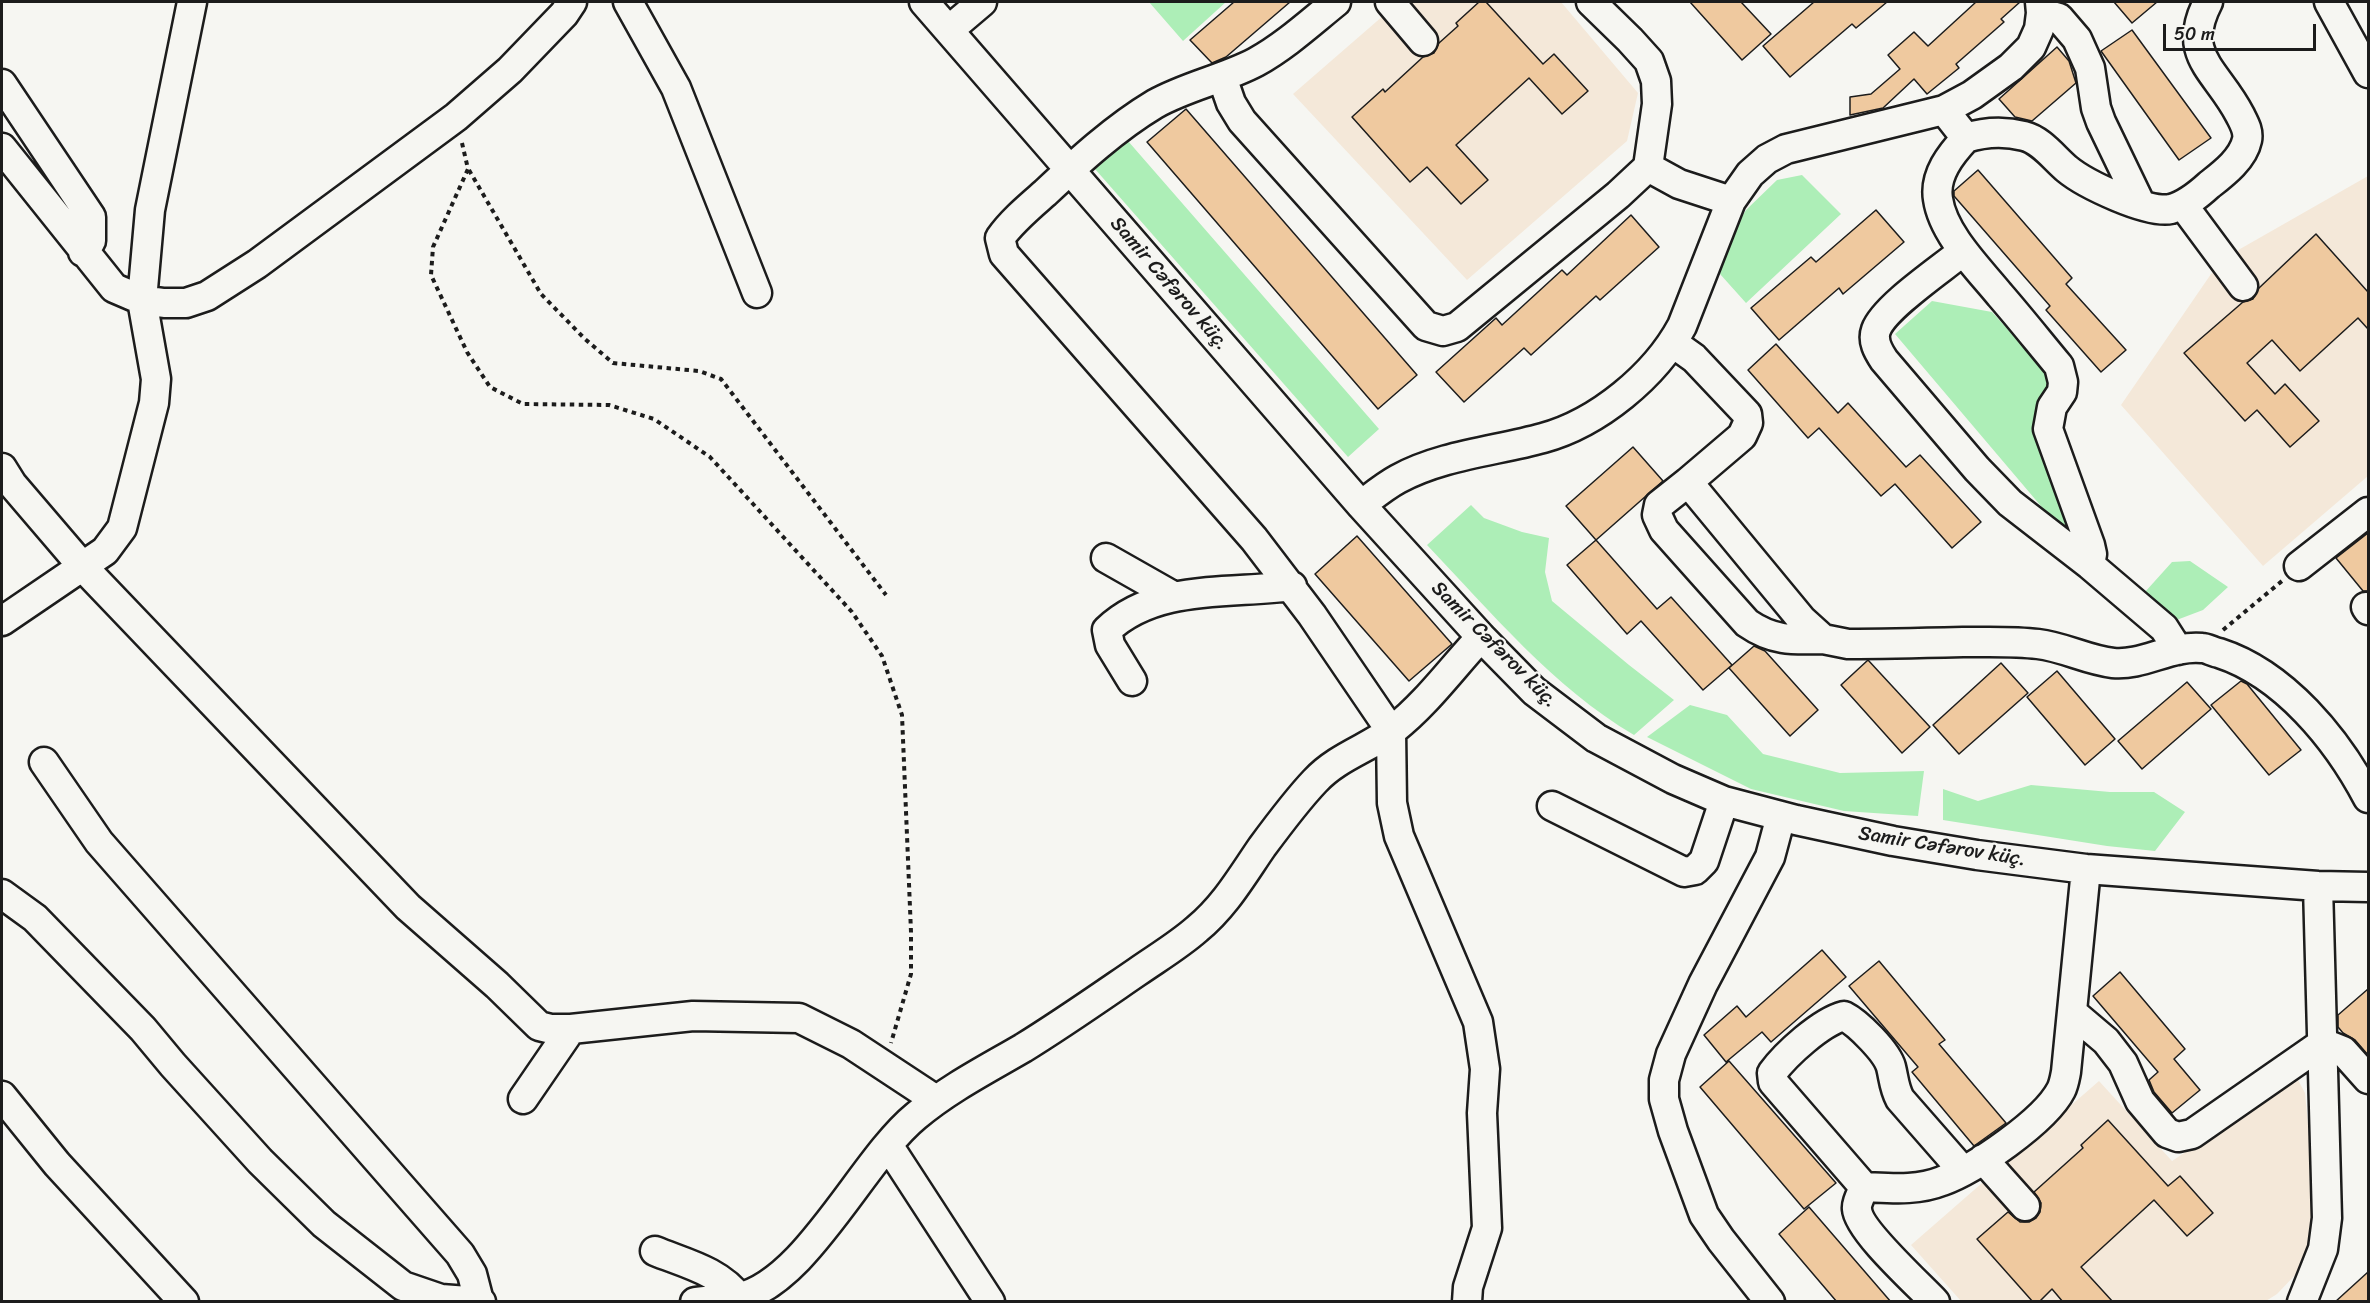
<!DOCTYPE html>
<meta charset="utf-8">
<style>
body{margin:0}
#map{position:relative;width:2370px;height:1303px;overflow:hidden;background:#f6f6f2;font-family:Sriracha,sans-serif}
canvas{display:block}
.frame{position:absolute;inset:0;border:3px solid #1c1c1c;pointer-events:none}
.scale{position:absolute;left:2163px;top:24px;width:153px;height:27px;box-sizing:border-box;border:3px solid #1c1c1c;border-top:0;padding-left:8px;font-size:18px;line-height:21px;white-space:nowrap;color:#1c1c1c;-webkit-text-stroke:4px #f6f6f2;paint-order:stroke}
</style>
<div id="map">
<canvas width="2370" height="1303"></canvas>
<div class="frame"></div>
<div class="scale">50 m</div>
</div>
<script>
const context = document.querySelector('canvas').getContext('2d');
context.lineJoin = 'round';
function fill(path, color) {
  context.fillStyle = color;
  context.fill(path, 'evenodd');
}
function strokePath(path, color, width, dash) {
  context.strokeStyle = color;
  context.lineWidth = width;
  context.lineCap = dash ? 'butt' : 'round';
  context.setLineDash(dash || []);
  context.stroke(path);
}
function label(font, color, halo, rows, align = 'center') {
  context.font = font + ' Sriracha,sans-serif';
  context.lineWidth = 4.5;
  context.setLineDash([]);
  context.textBaseline = 'middle';
  context.strokeStyle = halo;
  context.fillStyle = color;
  for (const [text, x, y, turn = 0] of rows) {
    context.save();
    context.translate(x, y);
    context.rotate((+turn || 0) * Math.PI / 180);
    context.textAlign = isNaN(turn) ? turn : align;
    if (halo) context.strokeText(text, 0, 0);
    context.fillText(text, 0, 0);
    context.restore();
  }
}
const built = new Path2D(`
 M1399,2h162l77,91 -11,48 -160,139 -174,-186z
 M2368,176v300l-105,90 -142,-161 90,-131 29,-25z
 M2297,1078l8,15 12,126 -5,26 -13,26 -22,23 -11,7h-305l-50,-56 188,-164 73,80z`);
const green = new Path2D(`
 M1149,2h77l-43,39z
 M1128,141l251,288 -31,28 -253,-288z
 M1802,175l39,39 -95,89 -26,-29 12,-40 14,-24 31,-30z
 M1932,301l60,11 58,64 -9,31 36,119 -20,-1 -162,-191z
 M1471,505l13,13 38,14 27,6 -4,34 7,29 77,64 45,35 -40,35c-81,-48 -143,-123 -207,-190z
 M2190,561l38,26 -25,23 -29,11 -29,-29 27,-30z
 M1690,705l37,10 36,39 77,19 84,-2 -6,45 -74,-5 -93,-22 -104,-52z
 M2031,785l79,7h44l31,20 -30,39 -48,-5 -164,-26v-31l35,12z`);
const building = new Path2D(`
 M1234,2h56l-64,55 -14,6 -22,-23z
 M1479,2h7l57,62 11,-10 34,37 -26,23 -33,-36 -73,67 32,35 -27,24 -34,-37 -17,15 -58,-65 31,-28 2,3 38,-35 11,-4 5,-10 19,-17 -2,-3z
 M1690,2h51l30,32 -29,26z
 M1814,2h73l-31,26 -4,-4 -62,53 -27,-31z
 M1976,2h44l-19,17 3,3 -48,42 3,4 -32,26 -13,-15 -31,29 -33,7v-18l21,-3 29,-25 -12,-14 26,-23 14,14z
 M2114,2h43l-25,21z
 M2132,30l79,108 -32,22 -78,-109z
 M2057,47l12,14 7,22 -44,38 -17,-4 -16,-18z
 M1186,109l231,266 -39,34 -231,-267z
 M1978,170l94,108 -6,6 60,66 -25,22 -55,-62 4,-4 -96,-110v-5z
 M1876,210l28,32 -61,52 -4,-6 -60,52 -28,-32 60,-51 5,5z
 M1631,215l28,32 -59,53 -4,-4 -65,59 -7,-7 -60,54 -28,-30 60,-54 6,7 60,-55 5,5z
 M2316,234l52,58v37l-10,-11 -58,53 -28,-31 -25,23 28,31 10,-10 34,37 -29,26 -33,-37 -12,11 -61,-68 59,-51 10,-3 6,-11z
 M1776,344l62,69 10,-10 58,64 14,-12 61,67 -29,26 -57,-64 -14,12 -62,-68 -11,10 -60,-68z
 M1633,447l30,34 -67,59 -30,-34z
 M2368,533v58h-5l-27,-33z
 M1357,536l95,108 -43,37 -94,-107z
 M1596,540l61,69 14,-12 61,68 -29,25 -62,-69 -14,13 -60,-69z
 M1754,646l11,5 53,59 -28,26 -61,-68z
 M1868,660l62,67 -28,26 -61,-68z
 M2001,663l27,30 -69,61 -26,-29z
 M2057,671l58,68 -30,26 -58,-68z
 M2241,681l6,3 54,66 -32,25 -58,-70z
 M2187,682l24,27 -69,60 -24,-28z
 M1822,950l24,27 -75,65 -9,-10 -36,30 -22,-27 33,-29 9,11z
 M1879,961l66,79 -6,4 67,79 -32,23 -62,-74 6,-5 -69,-81z
 M2120,972l65,77 -11,10 26,31 -28,23 -18,-21 -5,-12 9,-8 -65,-76z
 M2368,989v66l-13,-15 -12,-7 -5,-6v-12z
 M1729,1061l107,122 -32,26 -104,-122z
 M2108,1120l60,66 12,-10 33,37 -26,23 -33,-36 -73,67 32,35h-50l-11,-13 -13,13h-6l-56,-63 31,-27 12,10h9l7,-4 4,-6 1,-9 -7,-11 49,-44 -2,-3z
 M1809,1207l82,95h-54l-58,-68z
 M2368,1272v30h-33z`);
const path = new Path2D(`
 M462,143l6,26 -35,78 -2,28 36,77 23,35 33,17 86,1 45,14 56,38 142,155 30,44 20,59 9,217v42l-20,69
 M469,170l72,124 44,45 28,24 86,8 22,8 165,216
 M2223,630l59,-49`);
const minor = new Path2D(`
 M628,2l48,86 81,205
 M924,2l437,503 120,132 53,54 62,47 77,41 51,22 72,19 97,21 84,14 109,14 232,17 50,1
 M1336,2c-26,21 -51,44 -80,60 -32,17 -69,24 -101,42 -40,24 -76,57 -110,89 -16,14 -33,28 -45,45l4,16 250,285 58,76 79,116 1,72 7,33 79,186 7,47 -3,44 5,115 -19,59 -1,15
 M1390,2l33,39
 M2329,2l39,71
 M2041,13l18,5 18,21 13,29 6,40 5,14 40,83
 M949,30l33,-28
 M1222,77l9,26 11,18 184,205 17,5 14,-4 161,-132 30,-28 9,-63 -1,-23 -7,-20 -19,-21 -39,-38
 M2,84l89,133v24l-8,11
 M1944,110l22,28c19,-6 38,-7 58,-2 17,4 30,22 43,33 18,15 81,45 104,40 15,-4 27,-14 38,-24 14,-11 34,-26 38,-45 2,-9 -3,-17 -7,-25 -23,-45 -60,-59 -32,-113
 M1966,138c-15,16 -32,37 -28,61 5,35 40,69 62,96 20,23 39,47 59,71l4,16 -1,10 -10,15 -4,22 42,116 2,9 -2,11
 M2,148l112,140 28,12 22,3h22l21,-7 50,-32 199,-147 54,-47 54,-56 8,-12
 M1648,167l31,17 52,17
 M2183,205l60,81
 M1963,251c-20,17 -79,56 -87,79 -4,11 2,21 8,30l93,109 33,34 80,62 74,63 14,22
 M1673,343l21,15 53,56 1,9 -6,13 -54,46 114,138 21,19 25,5c39,0 78,-1 118,-2 24,0 48,-1 72,2 26,3 49,16 75,19 30,3 58,-18 89,-15 5,0 11,4 17,5 65,21 118,86 149,145
 M2,468l10,16 71,83 325,340 89,78 42,41 12,3h20l122,-13 106,2 52,26 85,56
 M1688,482l-29,23 -2,10 7,15 83,93c26,18 45,17 76,16
 M1361,505c12,-9 24,-19 37,-26 44,-24 98,-28 145,-41 55,-15 112,-62 139,-112l49,-125 19,-27 17,-15 19,-10 158,-39 28,-15 39,-28 20,-20 8,-18 2,-16 -1,-11
 M1106,558l67,38
 M2299,566l69,-54
 M2366,607l2,3
 M2,621l103,-70 17,-23 32,-125 2,-24 -14,-79 8,-90 42,-208
 M1132,681l-22,-36 -3,-15c48,-46 123,-36 185,-44
 M44,762l55,80 361,412 12,20 7,27
 M1552,806l132,66 11,-2 9,-9 20,-60
 M2,894l33,24 108,111 30,36 87,96 64,63 79,62 38,13 40,3
 M2073,1013l33,28 17,22 17,38 27,32 11,4 14,-3 131,-91 20,8 25,28
 M2,1096l55,68 127,138
 M523,1099l48,-70
 M888,1145l102,157
 M1983,1159l42,47
 M1864,1187l-91,-105 -1,-9c14,-19 49,-51 72,-57 14,7 43,36 47,51 3,12 3,21 9,32l63,72
 M655,1251c29,12 65,20 84,47
 M695,1302c14,-2 28,-1 42,-4 69,-14 125,-138 179,-182 32,-27 71,-47 107,-68 39,-24 76,-50 114,-76 20,-14 42,-27 60,-43 28,-23 45,-53 65,-82 17,-23 34,-46 53,-66 22,-24 54,-33 79,-52 33,-26 58,-61 87,-92
 M1770,1302l-49,-62 -17,-25 -31,-84 -9,-32v-19l7,-26 32,-70 67,-127 11,-41
 M1935,1302c-17,-18 -77,-72 -78,-93 -1,-6 5,-16 7,-22 26,1 53,4 78,-6 33,-12 103,-60 119,-91 3,-6 4,-13 5,-18l20,-203
 M2302,1302l21,-53 4,-31 -9,-332`);
const streetNames = [
 ["Samir Cəfərov küç.",1169,284,49],
 ["Samir Cəfərov küç.",1494,645,45],
 ["Samir Cəfərov küç.",1942,847,9]
];
fill(built, '#f4e8d9');
fill(green, '#adeeb7');
fill(building, '#efc99f');
strokePath(building, '#1c1c1c', 1.5);
strokePath(minor, '#1c1c1c', 33);
strokePath(path, '#1c1c1c', 4, [4.5, 4.5]);
strokePath(minor, '#f6f6f2', 28);
label('20px', '#1c1c1c', '#f6f6f2', streetNames);
</script>
